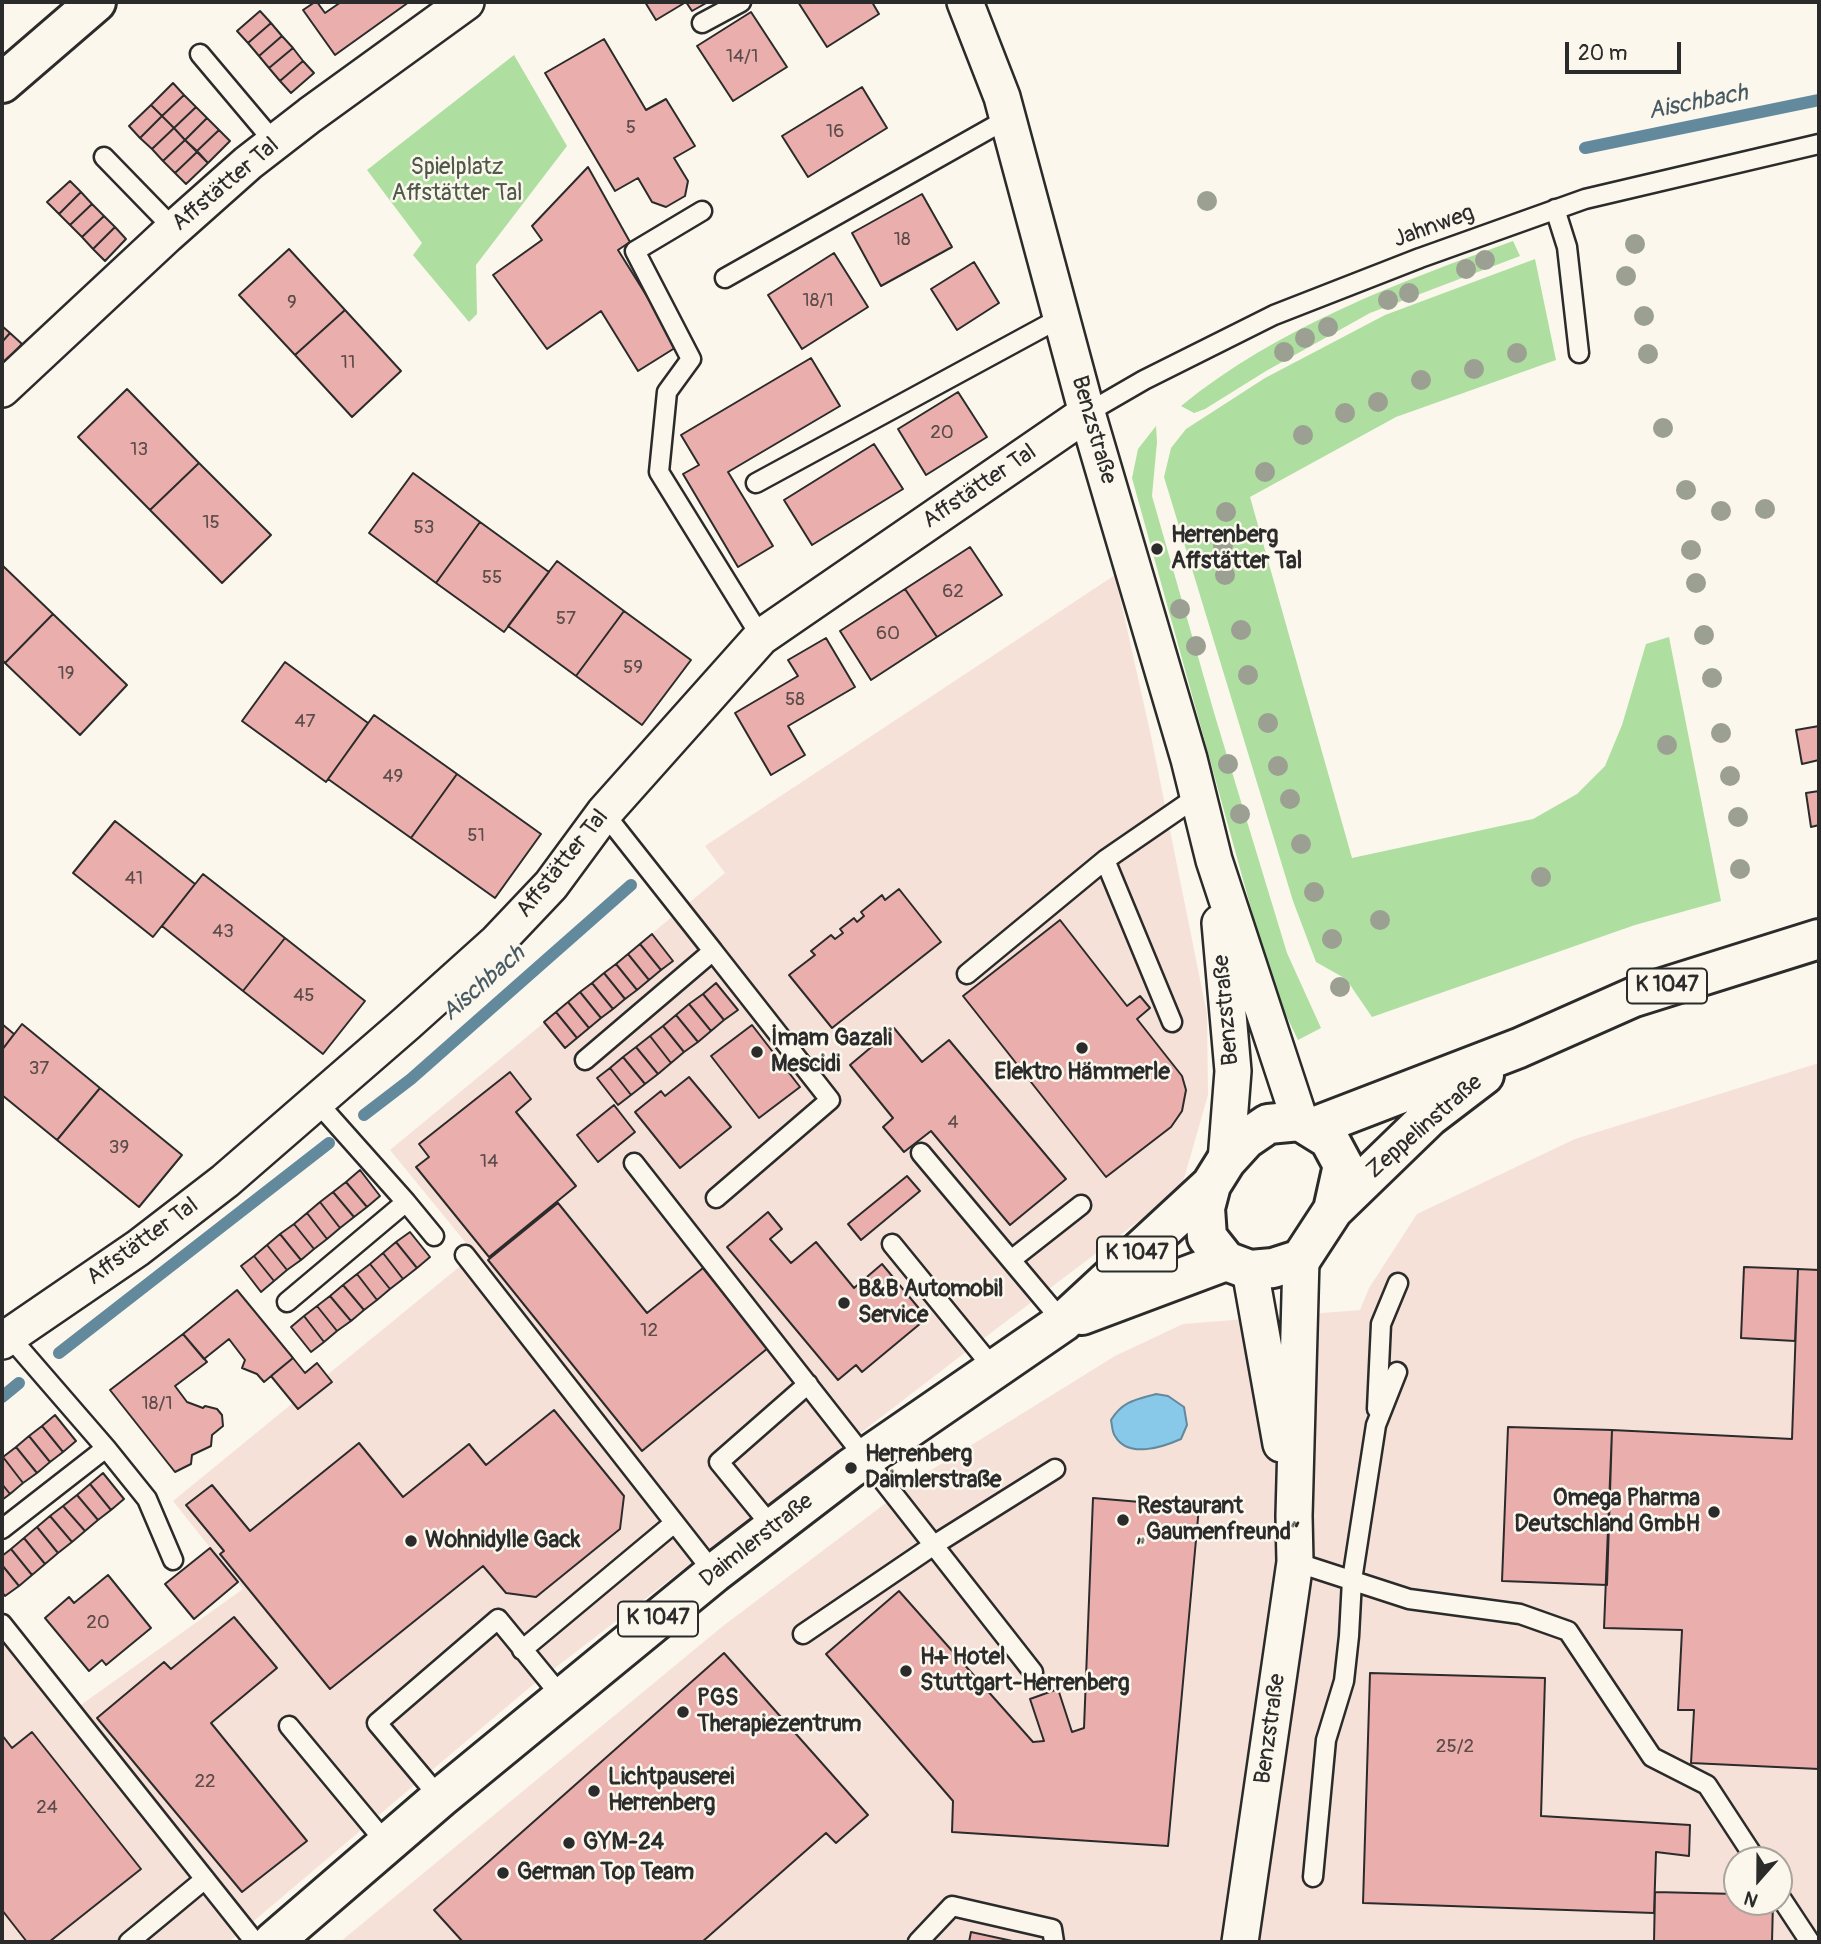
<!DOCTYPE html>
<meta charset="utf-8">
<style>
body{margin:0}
#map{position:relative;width:1821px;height:1944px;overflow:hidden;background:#fbf7ec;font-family:Pangolin,sans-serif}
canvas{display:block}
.frame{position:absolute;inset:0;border:4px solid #2b2b2b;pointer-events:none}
.north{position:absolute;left:1723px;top:1846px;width:70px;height:70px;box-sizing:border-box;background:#fbf7ec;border:2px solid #a8a59f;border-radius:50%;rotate:201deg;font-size:19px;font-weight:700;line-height:28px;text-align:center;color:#2b2b2b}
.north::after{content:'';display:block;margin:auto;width:24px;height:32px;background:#2b2b2b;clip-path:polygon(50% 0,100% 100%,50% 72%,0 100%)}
.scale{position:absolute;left:1565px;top:42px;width:116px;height:32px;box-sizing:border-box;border:4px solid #2b2b2b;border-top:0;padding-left:9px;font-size:21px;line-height:24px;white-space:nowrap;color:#2b2b2b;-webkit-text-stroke:5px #fbf7ec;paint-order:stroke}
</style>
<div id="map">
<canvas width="1821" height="1944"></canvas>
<div class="frame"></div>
<div class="north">N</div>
<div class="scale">20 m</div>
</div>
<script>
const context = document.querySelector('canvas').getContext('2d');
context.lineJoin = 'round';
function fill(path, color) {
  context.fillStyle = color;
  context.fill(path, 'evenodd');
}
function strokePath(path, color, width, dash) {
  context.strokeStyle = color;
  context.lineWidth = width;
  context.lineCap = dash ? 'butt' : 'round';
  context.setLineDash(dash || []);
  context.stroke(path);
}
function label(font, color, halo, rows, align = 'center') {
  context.font = font + ' Pangolin,sans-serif';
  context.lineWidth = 5;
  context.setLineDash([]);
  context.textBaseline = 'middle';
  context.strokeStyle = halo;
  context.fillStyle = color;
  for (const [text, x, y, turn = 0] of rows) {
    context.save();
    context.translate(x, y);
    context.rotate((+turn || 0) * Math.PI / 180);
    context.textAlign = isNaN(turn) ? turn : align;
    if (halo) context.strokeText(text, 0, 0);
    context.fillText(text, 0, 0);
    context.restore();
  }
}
const built = new Path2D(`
 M1115,575l36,161 56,278 1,81 -27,94 -210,159 -442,340 -300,254h-227v-330l76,95 165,-118 -70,-88 302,-247 -85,-104 335,-277 -20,-27z
 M1819,1063v879h-1479l383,-316 200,-151 192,-119 68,-32 177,-14 9,-22 48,-74 158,-75zM1737,1860h42v42h-42z`);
const green = new Path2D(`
 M514,55l53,91 -91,119 1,49 -8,8 -56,-67 9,-12 -55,-73z
 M1513,241l7,15 -150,57 -104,58 -61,38 -11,4 -13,-7c97,-79 216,-123 332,-165z
 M1535,259l21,101 -160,57 -146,80 102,361 181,-39 44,-25 28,-28 17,-41 24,-81 23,-7 52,264 -86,24 -263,92 -26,-38 -30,-17 -23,-61 -129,-424 7,-29 15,-19 79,-51 120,-63z
 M1156,426l1,16 -5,54 63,220 72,237 34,75 -23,12 -15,-31 -13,-32 -138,-499 6,-29z`);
const water = new Path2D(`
 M1156,1394l12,2 16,11 3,18 -6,14c-18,8 -53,20 -66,-3 -3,-4 -3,-12 -4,-16 12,-19 24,-20 45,-26z`);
const stream = new Path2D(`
 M1585,148l234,-48
 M364,1115l47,-36 220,-194
 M59,1353l270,-210
 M2,1397l17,-14`);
const building = new Path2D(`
 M315,2h2l8,11 16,-11h68l-74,53 -32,-45z
 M645,2h41l-30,18z
 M686,2h22l-16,9z
 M798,2h74l7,12 -52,33z
 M260,11l11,12 -23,20 -11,-12z
 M751,12l36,55 -54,34 -36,-55z
 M271,23l11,13 -23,20 -11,-13z
 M282,36l11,12 -24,20 -10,-12z
 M604,39l42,71 20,-11 29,47 -21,12 14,23 -3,15 -19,11 -14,-5 -14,-24 -23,13 -70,-118z
 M293,48l10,13 -23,20 -11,-13z
 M303,61l11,12 -23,20 -11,-12z
 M173,83l11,12 -22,21 -11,-11z
 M862,87l25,41 -79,49 -26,-41z
 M184,95l12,12 -22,21 -12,-12z
 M151,105l11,11 -22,22 -11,-12z
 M196,107l11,11 -22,22 -11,-12z
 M162,116l12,12 -22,21 -12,-11z
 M207,118l12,12 -22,21 -12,-11z
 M174,128l11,12 -22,21 -11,-12z
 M219,130l11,11 -22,22 -11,-12z
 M185,140l12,12 -22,21 -12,-12z
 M197,152l11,11 -22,21 -11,-11z
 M588,167l42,75 -12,8 60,96 -40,25 -37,-60 -54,38 -54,-74 49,-35 -10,-14z
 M70,181l11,11 -22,22 -12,-12z
 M81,192l11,12 -22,21 -11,-11z
 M922,194l30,53 -71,39 -29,-53z
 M92,204l12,12 -22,21 -12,-12z
 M104,216l11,11 -22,22 -11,-12z
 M115,227l11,12 -21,22 -12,-12z
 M289,249l56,61 -50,45 -56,-60z
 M834,253l34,54 -66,42 -34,-54z
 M974,262l25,41 -42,27 -26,-41z
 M345,310l56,61 -49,46 -57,-62z
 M2,326l8,7 -8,9z
 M10,333l12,11 -20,23v-25z
 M811,358l29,48 -112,66 45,74 -35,21 -55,-93 16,-9 -18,-30z
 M127,389l72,74 -49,47 -72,-73z
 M958,392l29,45 -61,38 -28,-46z
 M874,444l29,45 -91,56 -28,-45z
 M199,463l72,72 -49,48 -72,-73z
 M413,473l67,49 -44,61 -67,-50z
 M480,522l69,50 -45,60 -68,-49z
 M970,547l32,48 -65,42 -32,-48z
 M557,561l67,50 -48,65 -68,-50z
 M2,565l51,49 -48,49 -3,-3z
 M905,589l32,48 -66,43 -31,-49z
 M624,611l67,49 -49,65 -66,-49z
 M53,614l74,71 -47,50 -75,-72z
 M826,638l29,49 -67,39 17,29 -34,20 -36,-62 63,-37 -10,-16z
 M285,662l83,61 -42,59 -84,-61z
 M374,715l83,59 -46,64 -83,-59z
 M1819,726v34l-17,4 -6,-34z
 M457,774l84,60 -46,64 -84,-60z
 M1819,791v34l-8,2 -5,-34z
 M115,821l80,63 -42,53 -80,-64z
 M203,874l82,64 -42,53 -81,-65z
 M899,889l42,53 -109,86 -43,-53 26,-20 -4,-4 20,-16 4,4 8,-6 -3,-4 14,-11 3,4 7,-6 -3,-4 21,-17 3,5z
 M1060,920l67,86 13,-10 10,12 -13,11 45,57 4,14 -4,21 -11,16 -65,50 -143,-181z
 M652,934l21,27 -12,9 -21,-26z
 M285,938l80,63 -42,53 -80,-63z
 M640,944l21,26 -12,10 -21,-26z
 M628,954l21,26 -12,10 -21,-26z
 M616,964l21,26 -12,9 -21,-26z
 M604,973l21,26 -12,10 -21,-26z
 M592,983l21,26 -12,9 -21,-26z
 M716,983l22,27 -14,10 -21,-26z
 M580,992l21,26 -12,10 -21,-26z
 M703,994l21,26 -13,11 -22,-27z
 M568,1002l21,26 -12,10 -21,-26z
 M689,1004l22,27 -13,11 -22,-27z
 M556,1012l21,26 -12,10 -21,-26z
 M676,1015l22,27 -14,10 -21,-26z
 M2,1024l12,10 -12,16z
 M22,1024l78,64 -43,52 -55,-45v-45z
 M752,1025l48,62 -41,31 -48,-62z
 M663,1026l21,26 -13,11 -21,-27z
 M894,1028l28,34 27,-22 117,139 -56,46 -79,-94 -27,21 -21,-25 10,-9 -43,-53z
 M650,1036l21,27 -13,11 -22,-27z
 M636,1047l22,27 -13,10 -22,-27z
 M623,1057l22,27 -14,11 -21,-27z
 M610,1068l21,27 -13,10 -21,-27z
 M510,1072l21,27 -15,13 60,74 -87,71 -73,-90 13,-10 -10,-13z
 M689,1077l42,50 -51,41 -45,-56 26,-21 4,5z
 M100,1088l82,67 -43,52 -82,-67z
 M614,1105l21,27 -37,30 -21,-27z
 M360,1170l20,26 -13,11 -21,-25z
 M907,1176l13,15 -59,49 -13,-16z
 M346,1182l21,25 -13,10 -21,-25z
 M333,1192l21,25 -14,11 -20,-26z
 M320,1202l20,26 -13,11 -20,-26z
 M558,1203l89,110 56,-45 65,80 -126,103 -154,-191z
 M768,1212l14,17 -12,10 21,24 25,-21 38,46 28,-24 45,54 -65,54 -6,-7 -18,15 -111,-133z
 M307,1213l20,26 -13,10 -20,-25z
 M294,1224l20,25 -13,11 -21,-26z
 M410,1232l20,25 -13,11 -21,-26z
 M280,1234l21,26 -14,10 -20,-25z
 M396,1242l21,26 -14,11 -20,-26z
 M267,1245l20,25 -13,11 -20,-25z
 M383,1253l20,26 -13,10 -20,-25z
 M254,1256l20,25 -13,11 -20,-26z
 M370,1264l20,25 -13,11 -20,-26z
 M1744,1267l54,2 -3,72 -54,-3z
 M1798,1269l21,1v499l-128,-6 3,-53h-16l4,-80 -78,-2 8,-198 180,9z
 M357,1274l20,26 -13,10 -21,-25z
 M343,1285l21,25 -13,11 -21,-25z
 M237,1290l56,68 -29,24 -7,-8 -15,-6 3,-8 -16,-21 -25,20 -21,-25z
 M330,1296l21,25 -14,10 -20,-25z
 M317,1306l20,25 -13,11 -20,-26z
 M304,1316l20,26 -13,10 -20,-25z
 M183,1334l24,28 -32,24 12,16 16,6 2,-2 12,3 5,6 1,11 -11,9 -1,11 -19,9 -1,9 -16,8 -65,-82z
 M293,1358l12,15 12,-10 15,19 -34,27 -27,-33z
 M554,1410l70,86 -4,33 -84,68 -30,-4 -23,-27 -153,123 -110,-135 4,-3 -38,-46 26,-20 38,46 109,-88 44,54 66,-53 17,21z
 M55,1415l21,26 -13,11 -21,-26z
 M42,1426l21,26 -13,10 -21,-26z
 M1508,1427l104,3 -5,155 -105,-4z
 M29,1436l21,26 -13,11 -21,-26z
 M16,1447l21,26 -14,10 -20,-26z
 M3,1457l20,26 -13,11 -8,-10z
 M103,1473l21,26 -13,11 -21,-26z
 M2,1484l8,10 -8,6z
 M90,1484l21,26 -13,10 -21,-25z
 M77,1495l21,25 -13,11 -22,-25z
 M1093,1498l106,9 -31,339 -216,-14 1,-31 -127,-147 73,-63 134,151 11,-1 -14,-42 28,-10 14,43 12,-4z
 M63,1506l22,25 -13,11 -22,-26z
 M50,1516l22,26 -14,11 -21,-26z
 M37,1527l21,26 -13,11 -21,-26z
 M24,1538l21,26 -13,11 -21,-26z
 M210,1548l28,34 -44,37 -29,-35z
 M11,1549l21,26 -13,11 -17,-21v-9z
 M2,1565l17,21 -14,10 -3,-4z
 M108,1575l43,53 -45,37 -4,-5 -13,11 -44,-53 24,-21 5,6z
 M234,1617l43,51 -66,55 96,118 -65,51 -145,-174 67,-56 7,7z
 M724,1653l144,162 -32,28 -10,-10 -124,109h-239l-29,-32z
 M1370,1673l175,5 -4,138 149,9 -1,31 -33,-4 -2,61 -291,-10z
 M32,1732l109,137 -92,73h-22l-25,-32v-175l10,13z
 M1655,1892l82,2v8h36l-1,40h-118z
 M971,1932l46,10h-48z`);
const service = new Path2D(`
 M702,23l39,-21
 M200,54l75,89
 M104,157l70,72
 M1555,209l12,38 12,106
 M702,211l-67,40 56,108 -24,33 -8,80 102,165
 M725,278l282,-159
 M1087,413l57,-33 130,-65 146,-57 165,-59 234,-55
 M756,483l306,-166
 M713,951l117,149 -114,98
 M967,974l138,-114
 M1172,1022l-67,-162 93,-64
 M585,1060l128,-109 -109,-138
 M317,1102l89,100
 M921,1153l142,169
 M634,1163l399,509
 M892,1244l102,125
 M465,1255l249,318
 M1011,1260l70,-55
 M287,1302l119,-100 28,34
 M1377,1409l4,-85 17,-41
 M106,1448l41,51 26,61
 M773,1528l-54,-66 89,-78
 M2,1529l104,-81 -97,-112
 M1295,1562l114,37 111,15 48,17 84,126 55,28 49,75
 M2,1624l253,318
 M803,1634l131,-89 121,-76
 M522,1650l151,-126
 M289,1726l98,118
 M440,1798l-63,-75 121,-104 64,78
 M1313,1877l13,-137 18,-59 5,-45 3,-56 24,-155 21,-53
 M1779,1895l31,47
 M129,1942l76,-63
 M918,1942l34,-36 100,23 2,13`);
const minor = new Path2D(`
 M965,2l37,95 85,316 102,346 25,101 86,261
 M2,389l165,-154 81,-72 62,-48 156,-113
 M1220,923l13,148 -7,90
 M1250,1270l31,174
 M2,1341l136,-93 87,-67 182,-158 90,-81 54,-57 53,-72 157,-176 326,-224
 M1240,1942l55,-380 -1,-46 7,-257`);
const secondary = new Path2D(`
 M2,83l94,-81`);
const primary = new Path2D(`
 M1300,1121l29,18 14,26 -10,45 -32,49 -28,9 -23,2 -24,-9 -19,-24 -2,-29 6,-23 15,-24 20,-22 22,-15z
 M1311,1128l208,-80 115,-51 185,-58
 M1333,1210l96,-93 55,-42
 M1082,1315l144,-54
 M273,1942l167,-144 274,-225 137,-105 212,-146 148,-137`);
const trees = [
 [1207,201],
 [1635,244],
 [1485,260],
 [1466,269],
 [1626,276],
 [1409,293],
 [1388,300],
 [1644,316],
 [1328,327],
 [1305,338],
 [1284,352],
 [1517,353],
 [1648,354],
 [1474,369],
 [1421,380],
 [1378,402],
 [1345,413],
 [1663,428],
 [1303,435],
 [1265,472],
 [1686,490],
 [1765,509],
 [1721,511],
 [1226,512],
 [1223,545],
 [1691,550],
 [1225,575],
 [1696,583],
 [1180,609],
 [1241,630],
 [1704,635],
 [1196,646],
 [1248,675],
 [1712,678],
 [1268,723],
 [1721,733],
 [1667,745],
 [1228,764],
 [1278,766],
 [1730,776],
 [1290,799],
 [1240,814],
 [1738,817],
 [1301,844],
 [1740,869],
 [1541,877],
 [1314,892],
 [1380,920],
 [1332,939],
 [1340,987]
];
const markers = [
 [1157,549,7,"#2b2b2b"],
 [1082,1048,7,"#2b2b2b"],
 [757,1052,7,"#2b2b2b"],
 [844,1303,7,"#2b2b2b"],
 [851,1468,7,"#2b2b2b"],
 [1714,1512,7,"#2b2b2b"],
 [1123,1520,7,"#2b2b2b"],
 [411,1541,7,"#2b2b2b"],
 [906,1671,7,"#2b2b2b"],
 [683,1712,7,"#2b2b2b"],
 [594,1791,7,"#2b2b2b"],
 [569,1843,7,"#2b2b2b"],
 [503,1873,7,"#2b2b2b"]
];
const numberNames = [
 ["14/1",742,57],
 ["5",631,128],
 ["16",835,132],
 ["18",902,240],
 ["18/1",818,301],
 ["9",292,303],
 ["11",348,363],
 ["20",942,433],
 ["13",139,450],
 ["15",211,523],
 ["53",424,528],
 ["55",492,578],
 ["62",953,592],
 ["57",566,619],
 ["60",888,634],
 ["59",633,668],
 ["19",66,674],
 ["58",795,700],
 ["47",305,722],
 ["49",393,777],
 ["51",476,836],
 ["41",134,879],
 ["43",223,932],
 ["45",304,996],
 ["37",39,1069],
 ["4",953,1123],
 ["39",119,1148],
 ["14",489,1162],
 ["12",649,1331],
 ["18/1",157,1404],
 ["20",98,1623],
 ["25/2",1455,1747],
 ["22",205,1782],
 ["24",47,1808]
];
const shields = [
 [1667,986,80],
 [1137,1254,80],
 [658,1619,80]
];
const shieldNames = [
 ["K 1047",1667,986],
 ["K 1047",1137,1254],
 ["K 1047",658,1619]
];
const parkNames = [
 ["Spielplatz",457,168],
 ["Affstätter Tal",457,194]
];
const streetNames = [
 ["Affstätter Tal",226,185,-40],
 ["Jahnweg",1434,227,-20],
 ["Benzstraße",1093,430,74],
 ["Affstätter Tal",980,487,-34],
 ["Affstätter Tal",563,864,-51],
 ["Benzstraße",1227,1010,-95],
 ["Zeppelinstraße",1425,1127,-41],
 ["Affstätter Tal",143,1242,-36],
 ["Daimlerstraße",757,1541,-38],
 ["Benzstraße",1271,1729,-82]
];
const poiNames = [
 ["Herrenberg",1171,536],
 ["Affstätter Tal",1171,562],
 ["İmam Gazali",771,1039],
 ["Mescidi",771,1065],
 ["Elektro Hämmerle",1082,1073,"center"],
 ["B&B Automobil",858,1290],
 ["Service",858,1316],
 ["Herrenberg",865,1455],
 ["Daimlerstraße",865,1481],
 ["Omega Pharma",1700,1499,"right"],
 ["Deutschland GmbH",1700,1525,"right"],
 ["Restaurant",1137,1507],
 ["„Gaumenfreund“",1137,1533],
 ["Wohnidylle Gack",425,1541],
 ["H+ Hotel",920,1658],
 ["Stuttgart-Herrenberg",920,1684],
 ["PGS",697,1699],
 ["Therapiezentrum",697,1725],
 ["Lichtpauserei",608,1778],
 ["Herrenberg",608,1804],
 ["GYM-24",583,1843],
 ["German Top Team",517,1873]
];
const waterNames = [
 ["Aischbach",1698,103,-11],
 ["Aischbach",484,984,-41]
];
fill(built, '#f6e1d9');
fill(green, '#aedfa0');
fill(water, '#88c8e9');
strokePath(water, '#63899d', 2);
strokePath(stream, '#63899d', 12);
fill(building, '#eaafac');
strokePath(building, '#2b2b2b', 2);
strokePath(service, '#2b2b2b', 23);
strokePath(minor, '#2b2b2b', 40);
strokePath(secondary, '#2b2b2b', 44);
strokePath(primary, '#2b2b2b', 44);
strokePath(service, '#fbf7ec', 18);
strokePath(minor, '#fbf7ec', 35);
strokePath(secondary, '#fbf7ec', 38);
strokePath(primary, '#fbf7ec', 38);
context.fillStyle = '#9ba092';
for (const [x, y] of trees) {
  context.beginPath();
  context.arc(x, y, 10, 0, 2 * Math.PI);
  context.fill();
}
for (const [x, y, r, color] of markers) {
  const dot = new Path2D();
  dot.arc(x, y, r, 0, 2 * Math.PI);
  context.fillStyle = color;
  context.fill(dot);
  strokePath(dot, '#fbf7ec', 2.5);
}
label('19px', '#5b4c4b', null, numberNames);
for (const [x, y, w] of shields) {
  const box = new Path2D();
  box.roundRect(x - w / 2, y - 17.5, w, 35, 5);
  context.fillStyle = '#fbf7ec';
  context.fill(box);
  strokePath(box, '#2b2b2b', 2);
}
label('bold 21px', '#2b2b2b', null, shieldNames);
label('23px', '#4c5848', '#fbf7ec', parkNames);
label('23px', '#2b2b2b', '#fbf7ec', streetNames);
label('bold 23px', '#2b2b2b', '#fbf7ec', poiNames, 'left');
label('italic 24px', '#475a64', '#fbf7ec', waterNames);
</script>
